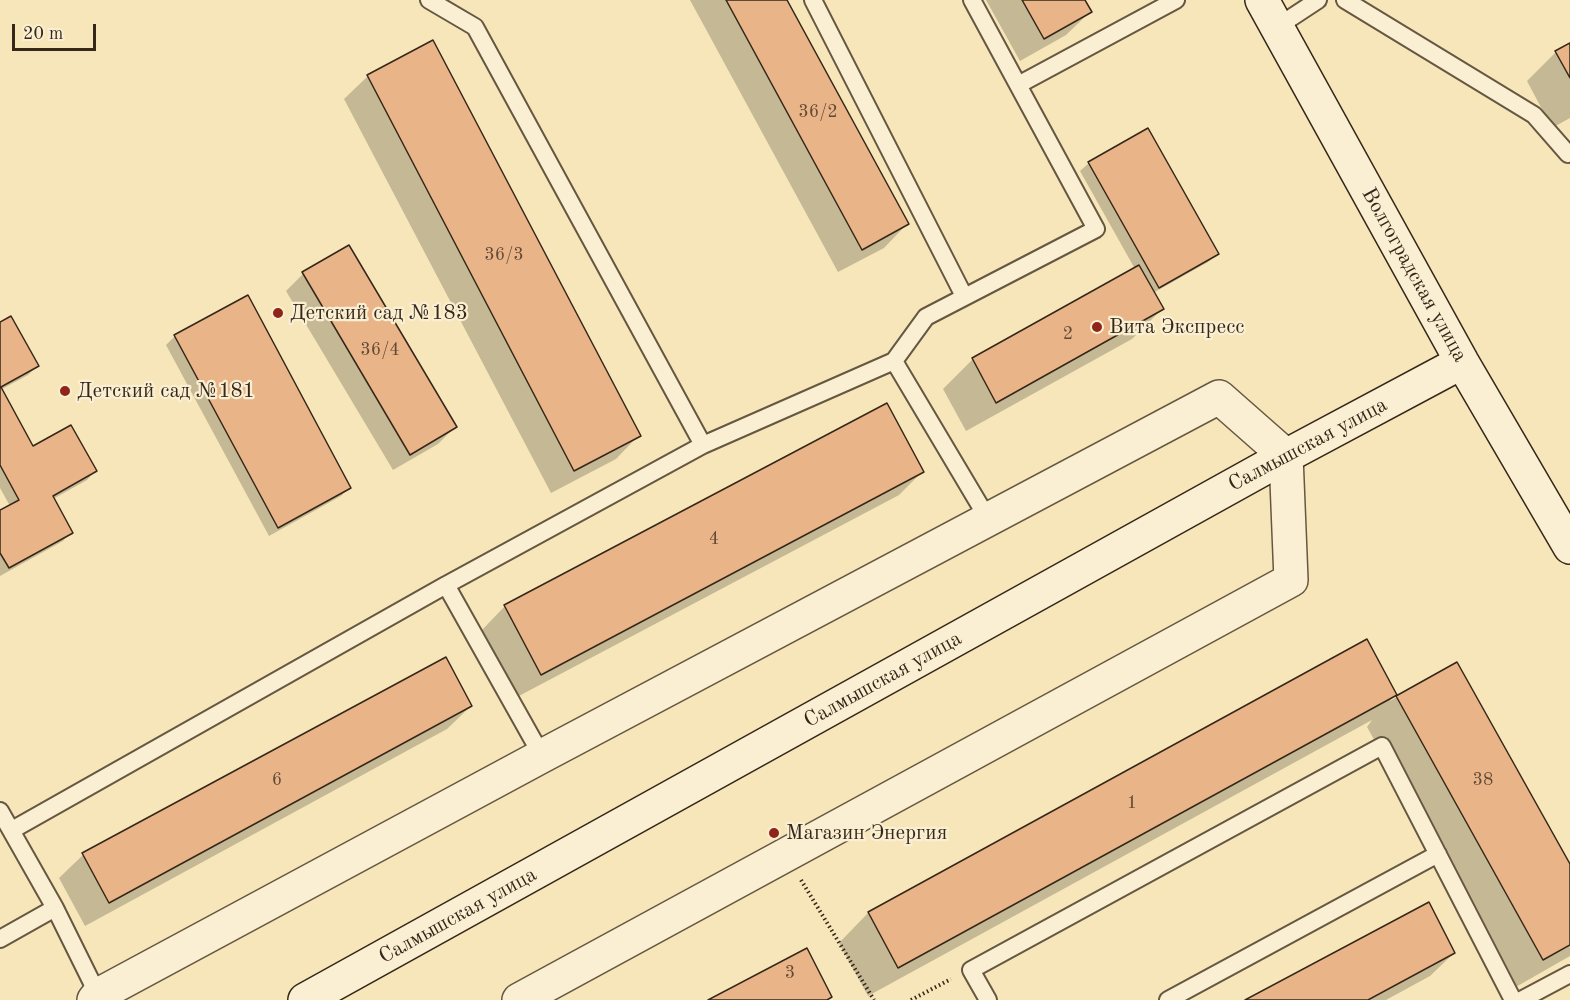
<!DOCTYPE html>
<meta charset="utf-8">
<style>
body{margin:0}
#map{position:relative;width:1570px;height:1000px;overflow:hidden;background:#f7e6ba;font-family:"Old Standard TT",serif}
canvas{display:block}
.scale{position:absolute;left:12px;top:24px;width:84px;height:27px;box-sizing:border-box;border:3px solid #352719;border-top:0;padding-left:8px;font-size:18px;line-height:21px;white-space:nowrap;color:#352719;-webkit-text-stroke:4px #faefd2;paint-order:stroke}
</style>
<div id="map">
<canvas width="1570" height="1000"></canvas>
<div class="scale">20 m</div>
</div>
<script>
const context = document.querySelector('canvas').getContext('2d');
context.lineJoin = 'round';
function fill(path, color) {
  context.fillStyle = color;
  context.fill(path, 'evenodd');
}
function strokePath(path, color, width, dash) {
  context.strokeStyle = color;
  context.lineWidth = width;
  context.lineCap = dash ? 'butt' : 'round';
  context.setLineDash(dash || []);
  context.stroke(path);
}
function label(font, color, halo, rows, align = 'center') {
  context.font = font + ' "Old Standard TT",serif';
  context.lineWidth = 4.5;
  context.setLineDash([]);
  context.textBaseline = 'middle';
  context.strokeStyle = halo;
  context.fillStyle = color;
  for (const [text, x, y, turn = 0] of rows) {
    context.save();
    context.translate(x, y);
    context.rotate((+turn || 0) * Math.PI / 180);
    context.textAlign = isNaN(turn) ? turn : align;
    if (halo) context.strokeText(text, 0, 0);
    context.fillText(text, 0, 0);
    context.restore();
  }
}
const shadow = new Path2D(`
 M690,0h96l121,224 -23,24 -46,24z
 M986,0h97l7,12 -24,23 -46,26z
 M1570,44v74l-18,10 -25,-47 29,-29z
 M368,76l271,359 -23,24 -65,34 -207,-394z
 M1089,163l128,91 -9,8 -55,31 9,16 -30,30 -166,92 -23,-42 30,-30 162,-90 -55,-98z
 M303,274l152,153 -17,17 -45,26 -107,-179z
 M0,323l37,43 -9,9 -28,15 32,58 63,23 -8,9 -34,19 18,33 -8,9 -63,35v-64l10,-6 -10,-18z
 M175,336l174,152 -8,8 -72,40 -103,-191z
 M922,472l-23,23 -382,202 -35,-67 23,-24z
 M1367,641l29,53 -6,7 66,-37 114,203v89l-56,32 -147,-261 5,-7 -504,276 -29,-53 29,-30z
 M471,706l-24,23 -362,197 -26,-48 24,-23z
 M1454,953l-24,23 -44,24h-138z`);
const building = new Path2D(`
 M726,0h61l122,224 -47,26z
 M1022,0h63l7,12 -48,27z
 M433,40l208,396 -67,35 -207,-396z
 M1570,43v35l-15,-27z
 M1148,128l71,126 -60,34 -71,-126z
 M349,245l108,182 -47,28 -108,-183z
 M1139,265l25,44 -168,94 -24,-45z
 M248,295l103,193 -73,40 -104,-193z
 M11,316l28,50 -38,21 32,59 38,-21 26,46 -44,25 20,37 -64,35 -9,-15v-43l19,-10 -19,-35v-143z
 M887,403l37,69 -383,203 -37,-70z
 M1367,639l30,56 -499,273 -30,-56z
 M446,657l26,49 -363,197 -27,-50z
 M1457,662l113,202v81l-27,15 -147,-264z
 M1429,902l26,51 -87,47h-123z
 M807,948l25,49 -5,3h-119z`);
const path = new Path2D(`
 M801,880l73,120
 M911,1000l40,-21`);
const lane = new Path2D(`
 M429,0l46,27 228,418
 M813,0l151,296
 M972,0l46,85 158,-85
 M1345,0l189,115 34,39 2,-1
 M1277,27l41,-27
 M988,519l-94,-158 32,-44 170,-88 -78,-144
 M542,756l-96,-171 257,-140 191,-84
 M0,811l55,97 43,87
 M12,830l434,-245
 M0,939l55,-31
 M988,1000l-17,-30 411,-224 131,254
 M1168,1000l270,-146
 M1521,1000l49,-26`);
const street = new Path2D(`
 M94,1000l4,-5 444,-239 677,-359 67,59 5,124 -772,420`);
const secondary = new Path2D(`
 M1262,0l200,362 108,185
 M305,1000l981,-544 176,-94`);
const markers = [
 [278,313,6,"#8f2418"],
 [1097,327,6,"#8f2418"],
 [65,391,6,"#8f2418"],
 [774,833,6,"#8f2418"]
];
const numberNames = [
 ["36/2",818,112],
 ["36/3",504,255],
 ["2",1068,334],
 ["36/4",380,350],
 ["4",714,539],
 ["6",277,780],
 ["38",1483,780],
 ["1",1132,803],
 ["3",790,973]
];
const streetNames = [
 ["Волгоградская улица",1414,275,61],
 ["Салмышская улица",1308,445,-28],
 ["Салмышская улица",883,680,-29],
 ["Салмышская улица",458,916,-29]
];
const poiNames = [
 ["Детский сад №183",290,313],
 ["Вита Экспресс",1109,327],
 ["Детский сад №181",77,391],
 ["Магазин Энергия",786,833]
];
fill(shadow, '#0003');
fill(building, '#eab489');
strokePath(building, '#352719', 1.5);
strokePath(lane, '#665741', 20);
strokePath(street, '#665741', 36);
strokePath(secondary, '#352719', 36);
strokePath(path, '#352719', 4, [1.5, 3]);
strokePath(lane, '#faefd2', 16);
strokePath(street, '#faefd2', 33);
strokePath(secondary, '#faefd2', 33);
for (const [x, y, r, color] of markers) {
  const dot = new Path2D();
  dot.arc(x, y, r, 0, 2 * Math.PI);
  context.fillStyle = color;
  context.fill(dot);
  strokePath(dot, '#faefd2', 2);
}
label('18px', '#624a35', null, numberNames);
label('21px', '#352719', '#faefd2', streetNames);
label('21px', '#352719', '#faefd2', poiNames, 'left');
</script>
